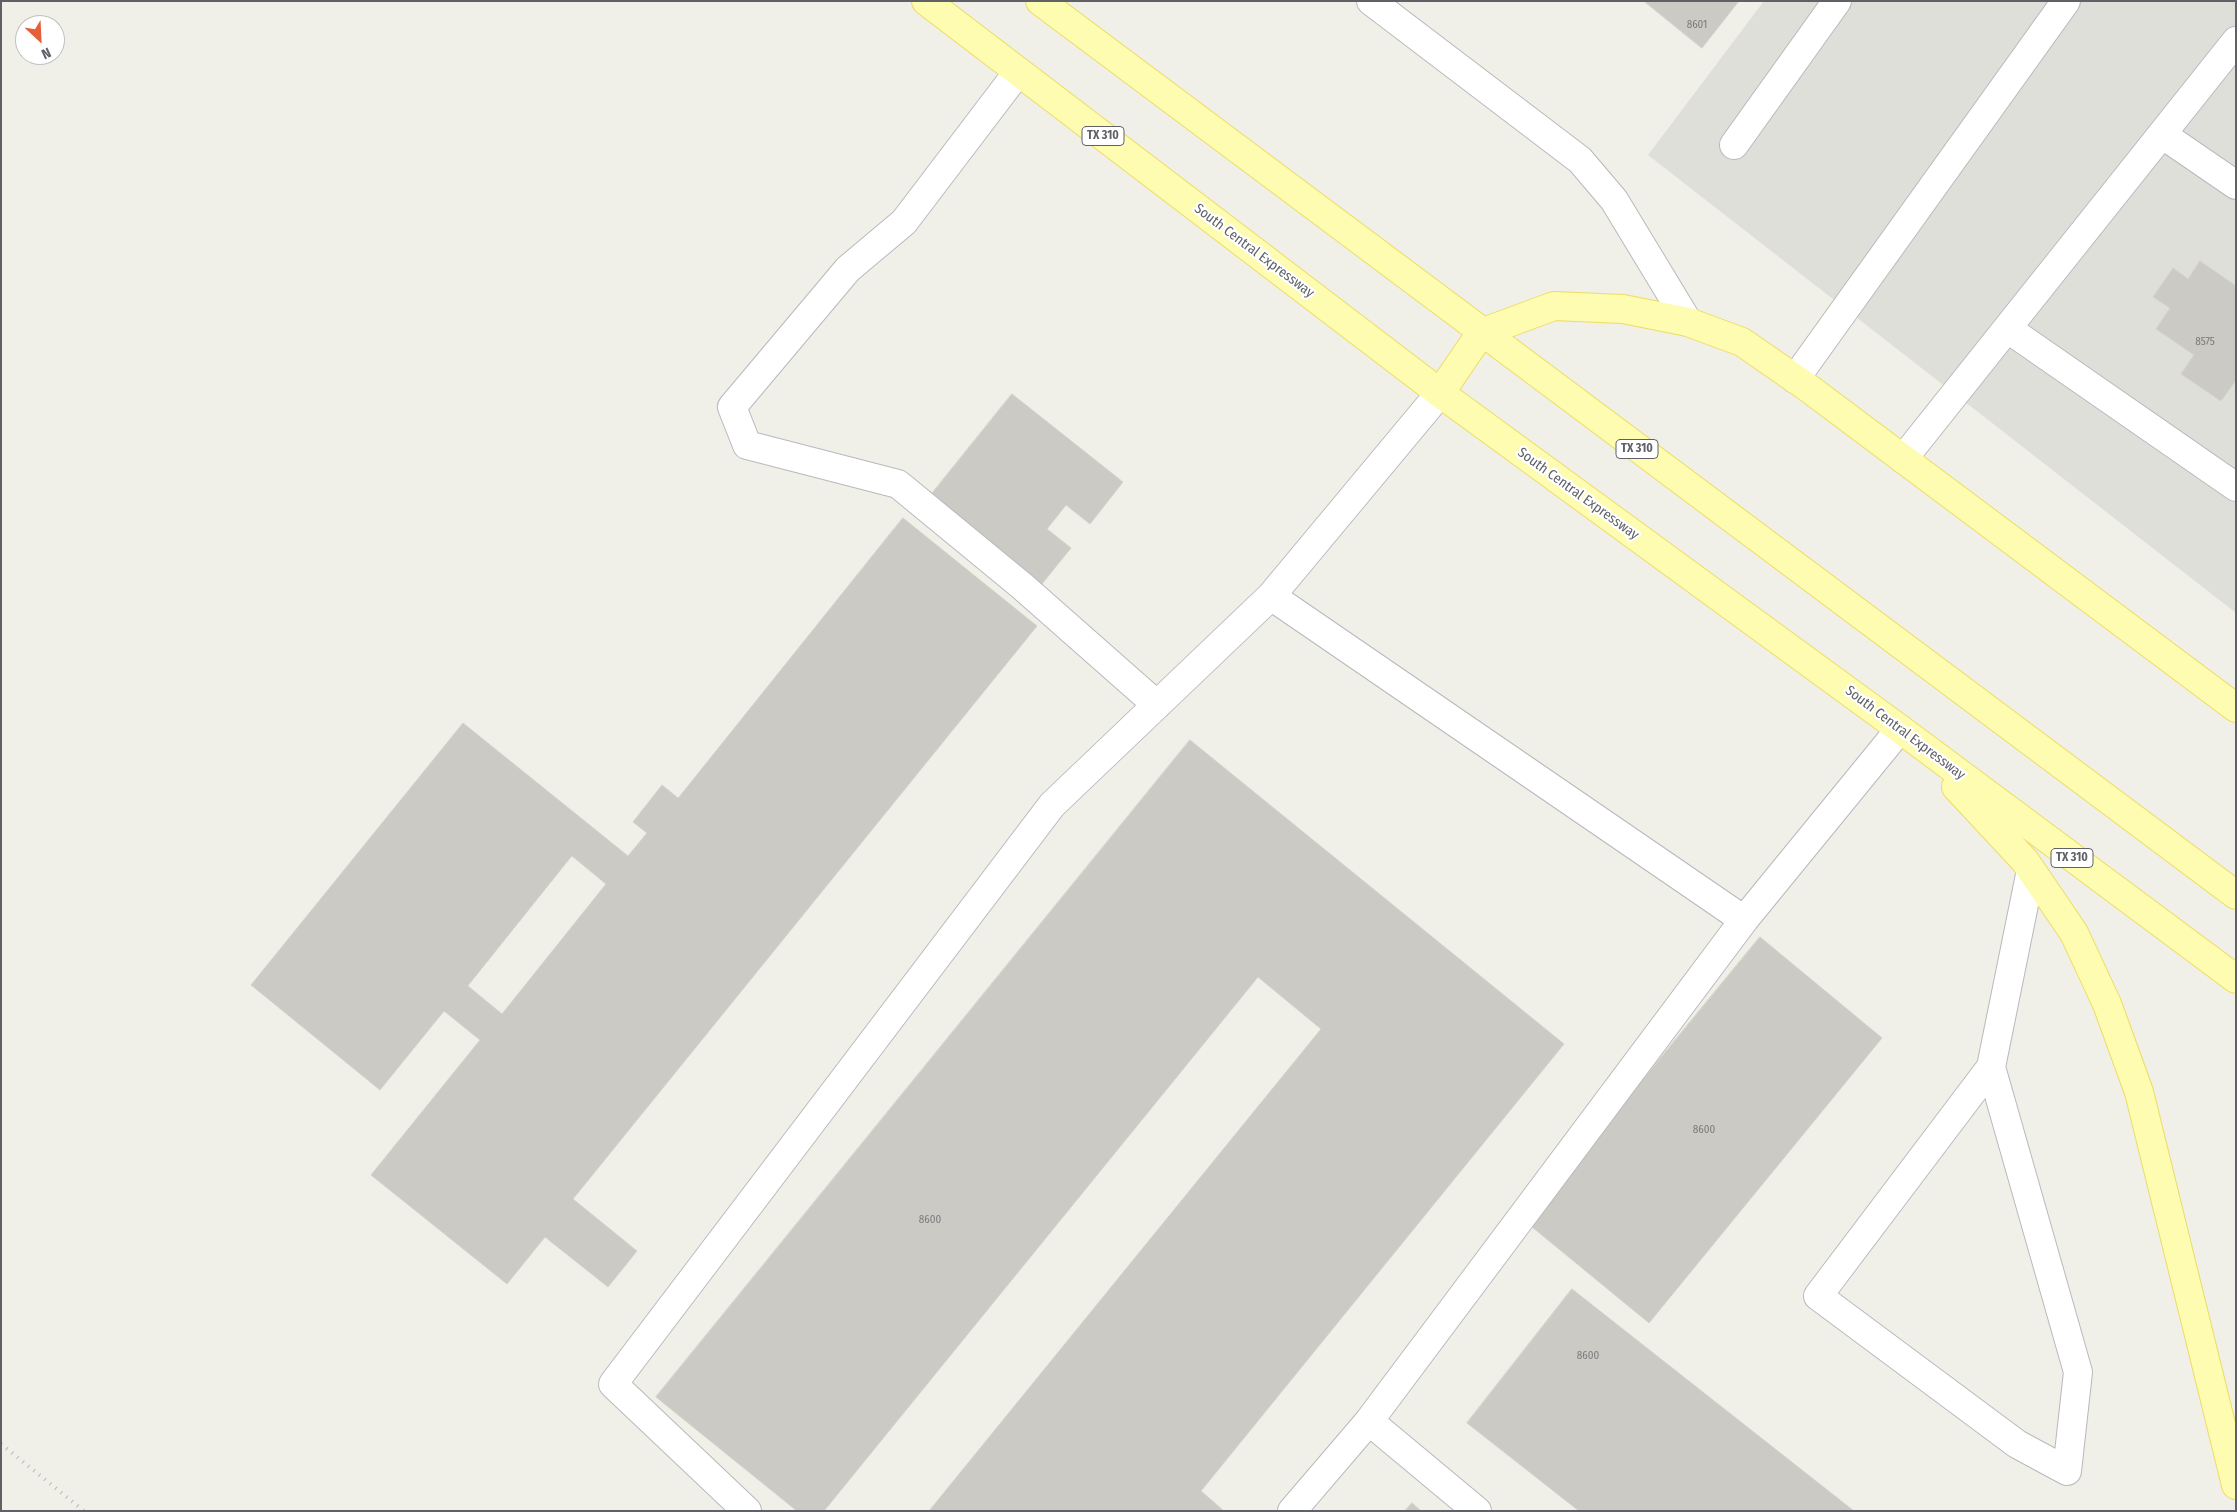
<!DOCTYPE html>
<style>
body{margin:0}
#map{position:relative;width:2237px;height:1512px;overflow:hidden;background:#f0f0e8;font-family:"Fira Sans Condensed",sans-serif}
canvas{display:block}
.frame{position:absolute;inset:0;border:2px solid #5f6167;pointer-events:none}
.north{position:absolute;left:15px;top:15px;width:50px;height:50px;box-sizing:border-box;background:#fff;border:1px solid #bfc0c2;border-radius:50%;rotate:155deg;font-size:14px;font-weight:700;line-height:20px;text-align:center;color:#5f6167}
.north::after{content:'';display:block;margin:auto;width:18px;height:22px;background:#e65f39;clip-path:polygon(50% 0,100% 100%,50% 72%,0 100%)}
</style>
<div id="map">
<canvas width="2237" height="1512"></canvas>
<div class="frame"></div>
<div class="north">N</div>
</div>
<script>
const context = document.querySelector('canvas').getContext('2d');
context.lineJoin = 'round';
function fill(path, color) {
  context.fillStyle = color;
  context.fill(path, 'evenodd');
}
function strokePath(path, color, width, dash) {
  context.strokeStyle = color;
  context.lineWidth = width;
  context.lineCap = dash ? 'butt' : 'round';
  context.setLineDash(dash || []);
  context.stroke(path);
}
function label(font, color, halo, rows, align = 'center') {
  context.font = font + ' "Fira Sans Condensed",sans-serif';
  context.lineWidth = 4.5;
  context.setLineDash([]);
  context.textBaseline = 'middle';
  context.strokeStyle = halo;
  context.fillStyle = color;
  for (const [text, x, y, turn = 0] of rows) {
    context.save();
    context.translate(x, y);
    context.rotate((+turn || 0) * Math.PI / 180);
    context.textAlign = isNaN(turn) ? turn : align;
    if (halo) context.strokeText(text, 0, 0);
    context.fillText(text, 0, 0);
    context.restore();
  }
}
const industrial = new Path2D(`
 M1764,1h472v612l-588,-458z`);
const building = new Path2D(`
 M1644,1h95l-37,47z
 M2200,261l36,25v94l-15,21 -40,-27 13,-19 -38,-26 14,-21 -17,-11 20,-29 15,11z
 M1012,394l111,88 -33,42 -24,-19 -19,24 24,19 -34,42 -111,-89z
 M903,518l134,108 -464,573 64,52 -29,36 -63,-50 -38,47 -136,-109 109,-135 -36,-29 -64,79 -129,-105 212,-262 165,133 19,-23 -14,-11 29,-37 16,13zM572,856l34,28 -104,130 -34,-28z
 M1190,740l374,304 -363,447 23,20h-295l392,-482 -63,-52 -434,534h-27l-141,-114z
 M1760,937l122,101 -233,285 -123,-101z
 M1572,1289l282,222h-275l-112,-88z
 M1412,1503l9,8h-16z`);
const minor = new Path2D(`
 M1371,1l209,159 34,40 74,122
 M1018,72l-114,150 -56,47 -116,138 15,38 151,39 124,102 135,119
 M2163,135l73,50
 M1734,145l103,-144
 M2008,329l228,158
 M1795,379l271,-378
 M1903,459l333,-418
 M1271,596l473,324
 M1991,1067l87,305 -11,99 -50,-27 -199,-148 173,-229 40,-197
 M1369,1421l108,90
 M747,1511l-134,-127 439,-579 219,-209 169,-203
 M1292,1511l77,-90 375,-501 156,-191`);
const major = new Path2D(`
 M926,1l514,392 460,336 336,250
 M1040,1l1196,894
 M1440,393l41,-60 73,-27 69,3 65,13 54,20 65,45 429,321
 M1956,787l69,74 49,72 33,71 32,88 97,393`);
const rail = new Path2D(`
 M1,1444l83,67`);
const numberNames = [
 ["8601",1697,25],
 ["8575",2205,342],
 ["8600",1704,1130],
 ["8600",930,1220],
 ["8600",1588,1356]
];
const shields = [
 [1103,136,42],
 [1637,449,42],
 [2072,858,42]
];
const shieldNames = [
 ["TX 310",1103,136],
 ["TX 310",1637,449],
 ["TX 310",2072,858]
];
const streetNames = [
 ["South Central Expressway",1254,251,37],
 ["South Central Expressway",1578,494,36],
 ["South Central Expressway",1905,733,37]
];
fill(industrial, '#dfdfda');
fill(building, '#cccac4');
strokePath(building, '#d5d3c6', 1);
strokePath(minor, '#b8b9bd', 30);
strokePath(major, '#eedc63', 30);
strokePath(minor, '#fff', 28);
strokePath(major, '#fdfcb0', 28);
strokePath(rail, '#b8b8b9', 4, [1, 6]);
label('11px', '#7a7b7e', null, numberNames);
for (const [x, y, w] of shields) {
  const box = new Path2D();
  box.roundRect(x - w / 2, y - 9.5, w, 19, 4);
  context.fillStyle = '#fff';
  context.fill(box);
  strokePath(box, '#5f6167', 1);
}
label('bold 12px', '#5f6167', null, shieldNames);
label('14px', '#5f6167', '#fff', streetNames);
</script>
